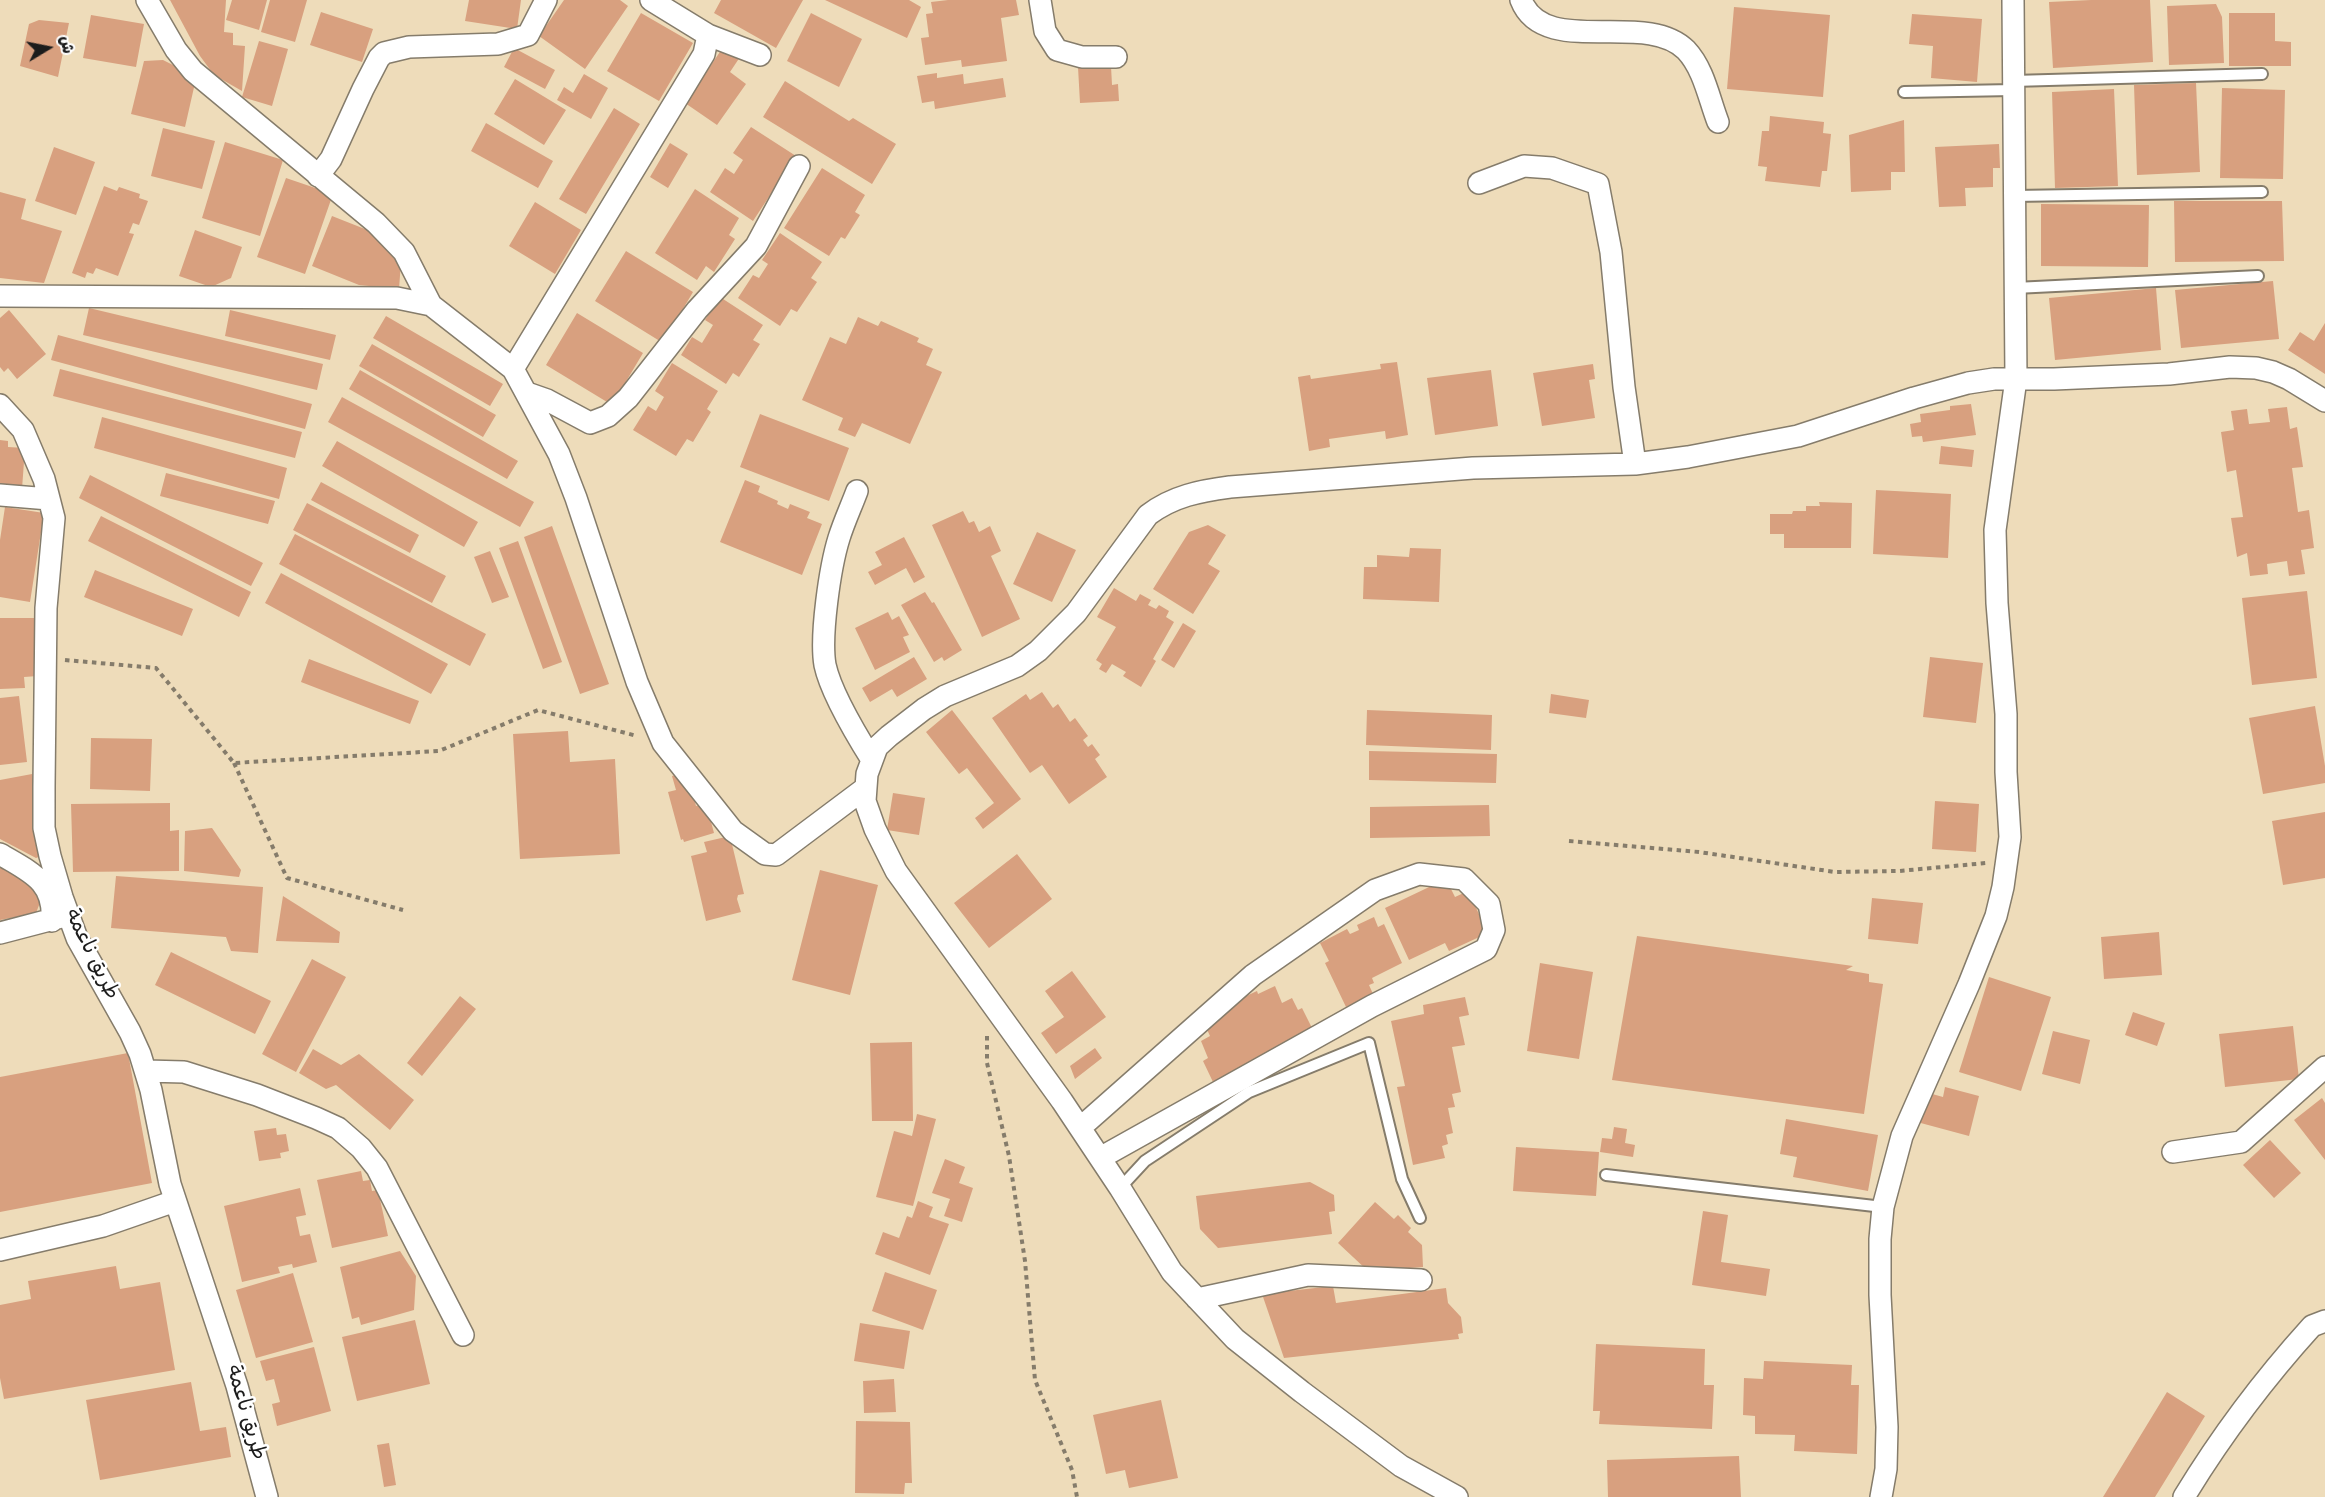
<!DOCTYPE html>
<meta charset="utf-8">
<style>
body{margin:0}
#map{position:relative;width:2325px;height:1497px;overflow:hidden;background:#eedcba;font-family:"Indie Flower","Playpen Sans Arabic",sans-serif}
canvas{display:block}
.north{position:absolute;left:18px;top:18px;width:60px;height:60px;-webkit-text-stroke:4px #fff;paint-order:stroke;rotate:80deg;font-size:16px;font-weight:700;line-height:24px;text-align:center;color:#1c1c1c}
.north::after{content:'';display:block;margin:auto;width:21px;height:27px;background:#1c1c1c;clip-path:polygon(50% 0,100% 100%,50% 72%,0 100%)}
</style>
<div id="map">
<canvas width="2325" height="1497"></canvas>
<div class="north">ش</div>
</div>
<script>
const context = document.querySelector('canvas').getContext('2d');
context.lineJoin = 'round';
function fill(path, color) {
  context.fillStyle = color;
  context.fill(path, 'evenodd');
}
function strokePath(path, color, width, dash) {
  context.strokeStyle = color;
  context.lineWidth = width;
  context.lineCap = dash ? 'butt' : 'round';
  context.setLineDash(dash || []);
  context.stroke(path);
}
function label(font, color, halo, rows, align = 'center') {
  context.font = font + ' "Indie Flower","Playpen Sans Arabic",sans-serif';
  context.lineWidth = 5;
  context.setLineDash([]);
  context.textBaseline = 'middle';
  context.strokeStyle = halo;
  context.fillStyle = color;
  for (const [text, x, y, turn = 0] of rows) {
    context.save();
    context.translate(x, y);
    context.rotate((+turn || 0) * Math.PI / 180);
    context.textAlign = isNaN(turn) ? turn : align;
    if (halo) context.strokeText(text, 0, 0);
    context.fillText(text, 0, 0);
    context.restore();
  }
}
const building = new Path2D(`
 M170,0h56l-2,32 9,1v12l12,1 -3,45 -28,-16 -14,-19z
 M232,0h35l-8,30 -33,-10z
 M270,0h37l-12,42 -34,-10z
 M469,0h52l-4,29 -52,-8z
 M564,0h56l8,6 -43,63 -46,-33z
 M721,0h82l-27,48 -62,-35z
 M825,0h84l12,7 -14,31z
 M948,0h68l3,15 -18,3 6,43 -45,6 -1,-7 -36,5 -4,-27 8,-1 -3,-23 7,-1 -2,-11z
 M2091,0h59l3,62 -100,6 -4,-66z
 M2216,4l6,13 2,46 -55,2 -2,-59z
 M1734,7l96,8 -7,82 -96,-8z
 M321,12l52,17 -11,33 -52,-17z
 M641,13l52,30 -34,58 -52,-30z
 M811,13l51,26 -23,48 -52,-26z
 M2229,13h46v28l16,1v24h-62z
 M1912,14l70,5 -5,63 -46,-4 2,-32 -24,-2z
 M91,15l53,9 -8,43 -53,-9z
 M39,20l30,3 -11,54 -38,-11 9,-42z
 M259,41l29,8 -16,57 -30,-9z
 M724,46l16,11 -10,15 16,12 -29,41 -32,-22z
 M514,48l41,22 -10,19 -41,-22z
 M163,60l28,14 4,9 -10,44 -54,-13 13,-53z
 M1111,66l1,19 6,-1 1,17 -39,2 -2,-36z
 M937,73v5l26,-4 1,10 39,-6 3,19 -71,12 -1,-8 -12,2 -5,-27z
 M584,74l24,14 -17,31 -34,-19 7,-13 9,6z
 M515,79l51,31 -22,35 -50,-31z
 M785,81l64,40 4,-3 43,26 -24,40 -109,-67z
 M2196,83l4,89 -63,3 -3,-90z
 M2222,88l63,2 -2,89 -63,-1z
 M2114,89l4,97 -63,2 -3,-96z
 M614,108l26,16 -54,90 -27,-15z
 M1770,116l54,6 -1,11 8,1 -4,37h-5l-2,16 -55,-6 2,-14 -9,-1 4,-35h7z
 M1904,120l1,52h-14v18l-40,2 -2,-57z
 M486,123l67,38 -15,27 -67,-37z
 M751,127l45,29 -43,65 -43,-29 15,-24 9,6 9,-14 -10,-7z
 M163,128l52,13 -13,48 -51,-13z
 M225,142l58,18 -23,76 -58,-18z
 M670,143l18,11 -20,34 -18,-11z
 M1999,144l1,24h-7v19l-28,1 1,18 -27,1 -4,-60z
 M54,147l41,15 -19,53 -41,-14z
 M822,168l43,27 -10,17 5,3 -15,24 -4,-2 -12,19 -45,-28z
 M286,178l47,16 -28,80 -48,-17z
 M104,186l13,5 2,-4 21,7 -1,4 9,3 -9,24 -6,-2 -4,10 5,1 -16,42 -22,-8 -3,6 -6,-2 -2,6 -13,-5z
 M695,189l44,29 -10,17 6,4 -21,33 -8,-6 -9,14 -42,-27z
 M0,192l26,7 -5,20 41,12 -18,52 -44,-5z
 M2174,201h108l2,60 -109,1z
 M535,202l46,28 -26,44 -46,-28z
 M2041,204l108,1 -1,62 -107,-1z
 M332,216l43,17 26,29 -2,27 -40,-4 -47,-19z
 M195,230l47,17 -11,31 -20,9 -32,-11z
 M780,233l42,29 -11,16 6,4 -20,30 -6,-3 -11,17 -42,-28 15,-23 6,3 9,-14 -6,-4z
 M626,251l67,41 -30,51 -68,-42z
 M2273,281l6,58 -98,9 -6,-58z
 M2156,288l5,62 -106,10 -6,-62z
 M720,297l43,28 -10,15 7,4 -21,33 -6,-4 -7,11 -45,-29 11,-18 10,6 11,-18 -8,-5z
 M89,308l234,56 -6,26 -234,-55z
 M9,310l37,44 -29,25 -9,-11 -4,4 -4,-5v-49z
 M230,310l106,25 -6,25 -105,-24z
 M577,313l66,40 -31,52 -66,-40z
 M386,316l117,68 -13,22 -117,-68z
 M858,317l20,9 3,-5 38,17 -2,4 16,7 -7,16 16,7 -32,72 -48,-21 -7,14 -17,-7 5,-12 -41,-18 28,-63 16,7z
 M2325,323v51l-37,-24 12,-18 14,9z
 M58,335l254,69 -7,25 -254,-69z
 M372,344l124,71 -13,22 -124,-71z
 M1397,362l11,73 -22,4 -1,-8 -56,8 1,8 -21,4 -11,-74 12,-2 1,4 70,-10 -1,-5z
 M672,363l46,28 -11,18 4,3 -18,30 -6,-3 -11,17 -43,-26 15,-24 8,5 8,-14 -9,-6z
 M1593,364l2,15 -6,1 6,38 -53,8 -9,-53z
 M60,369l242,63 -7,26 -242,-62z
 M360,370l158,91 -11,18 -158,-90z
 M1491,370l7,56 -63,9 -8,-57z
 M342,397l192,105 -14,25 -192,-105z
 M1971,404l5,31 -53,7 -1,-6 -10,1 -2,-13 11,-2 -1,-8 30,-4v-4z
 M2287,407l3,22 7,-2 6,40 -11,1 6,44 11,-2 5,38 -13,2 4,24 -16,2 -2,-15 -20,3 1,10 -18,2 -3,-23 -10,4 -6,-39 12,-1 -7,-47 -9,2 -6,-40 13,-2 -3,-19 16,-2 2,15 21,-2 -2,-13z
 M760,414l89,34 -20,53 -89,-34z
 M102,417l185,51 -8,31 -185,-51z
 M0,440l8,1v6l17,1 -3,41 -22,-1z
 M337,441l141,81 -14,25 -142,-81z
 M1941,446l33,4 -2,17 -33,-3z
 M166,473l109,28 -7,23 -108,-28z
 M90,475l173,88 -12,23 -172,-88z
 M745,480l15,6 -2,6 20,9 -1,3 11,5 2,-5 20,8 -3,6 15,6 -20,51 -82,-33z
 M321,482l98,53 -9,18 -99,-53z
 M1876,490l75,4 -3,64 -75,-4z
 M1819,502l33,1 -1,45h-67v-14h-14v-20h22l1,-3h13v-5h14z
 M307,503l139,73 -14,27 -139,-73z
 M5,507l39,6 -14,89 -30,-5v-57z
 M963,511l6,12 5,-2 5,11 11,-6 11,25 -10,5 29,63 -38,18 -50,-112z
 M101,516l150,76 -12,25 -151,-76z
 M1208,525l18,10 -18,29 12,7 -27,43 -40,-25 36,-57z
 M552,526l57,158 -29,10 -56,-157z
 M1037,532l39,18 -24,52 -39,-18z
 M295,534l191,100 -16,32 -191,-102z
 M904,537l21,40 -11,6 -8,-15 -31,17 -7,-13 14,-7 -7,-13z
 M518,541l44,121 -19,7 -44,-121z
 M1410,548l31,1 -2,53 -76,-3 1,-32h13v-12l32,2z
 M490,551l19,46 -17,6 -18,-46z
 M95,570l98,39 -11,27 -98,-39z
 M281,573l167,91 -17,30 -166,-91z
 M1114,588l22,13 4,-7 11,6 -3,5 8,4 3,-4 10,6 -3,6 8,5 -21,37 3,2 -15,26 -18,-11 3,-4 -14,-8 -6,9 -7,-4 3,-5 -6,-4 20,-33 -19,-10z
 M2307,591l10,87 -65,7 -10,-87z
 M925,592l7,11 2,-1 28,48 -18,11 -2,-4 -8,5 -33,-57z
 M888,612l4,8 7,-4 10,19 -6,2 7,15 -35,18 -20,-42z
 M0,618h36l2,58 -14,1 1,11 -25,1z
 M1183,623l13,8 -22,37 -13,-8z
 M914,657l13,22 -30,18 -5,-8 -22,13 -8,-14z
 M1930,657l53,6 -7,60 -53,-6z
 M309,659l110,42 -9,23 -109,-42z
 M1042,692l11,16 5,-4 12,18 5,-4 13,18 -5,4 5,7 4,-3 8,11 -5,4 12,18 -38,27 -27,-39 -12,8 -38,-55 34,-24 4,6z
 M1551,694l38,6 -3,18 -37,-5z
 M19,696l8,66 -27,3v-67z
 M2315,706l10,60v17l-62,11 -14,-76z
 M952,710l69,89 -38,30 -8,-11 19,-15 -27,-35 -8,6 -33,-42z
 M1367,710l125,5 -1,35 -125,-5z
 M568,731l2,31 45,-3 5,95 -100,5 -7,-125z
 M91,738l61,1 -2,52 -60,-2z
 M1369,751l128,3 -1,29 -127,-3z
 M32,774l12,81 -8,3 -36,-19v-59z
 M679,774l11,7 6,25 10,-3 8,30 -30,9 -1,-3 -2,1 -13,-48 8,-2 -4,-14z
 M893,793l32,5 -6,37 -32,-5z
 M1935,801l44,3 -3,48 -44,-3z
 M170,803v28l9,-1v41l-106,1 -2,-68z
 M1489,805l1,31 -120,2v-31z
 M2325,812v66l-42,7 -11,-64z
 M212,828l29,42 -2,7 -55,-6 1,-40z
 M730,836l14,58 -6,1 -1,4 4,13 -35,9 -15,-65 16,-4 -3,-10z
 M1017,854l35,45 -63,49 -35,-45z
 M0,865l38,22 3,13 -5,13 -36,7z
 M820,870l58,15 -28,110 -58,-15z
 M116,876l147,11 -5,66 -27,-2 -5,-14 -115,-9z
 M1446,879l9,18 13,-6 20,42 -39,18 -4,-8 -36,17 -24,-52z
 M283,896l57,36 -1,11 -63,-2z
 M1872,898l51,5 -5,41 -50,-5z
 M1374,917l4,10 6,-3 18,39 -30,15 2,5 -5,2 4,9 -27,13 -21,-44 4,-2 -9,-18 27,-14 3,5 9,-4 -2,-5z
 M2159,932l3,43 -58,4 -3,-42z
 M1637,936l216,30 -7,4 23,4v8l14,2 -19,130 -252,-34z
 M171,952l100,49 -16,33 -100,-49z
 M312,959l34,18 -50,95 -34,-18z
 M1540,963l53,9 -14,87 -52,-8z
 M1072,971l34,46 -50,37 -15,-21 23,-16 -19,-26z
 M1989,977l62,20 -30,94 -62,-19z
 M1275,986l7,17 10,-5 6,12 4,-2 13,26 -102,48 -10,-21 5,-3 -7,-17 9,-5 -6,-13 12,-13 41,-19 1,3z
 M460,996l16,13 -54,67 -15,-13z
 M1465,997l4,18 -10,2 6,28 -13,2 9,45 -9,2 3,13 -7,1 5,25 -7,2 2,9 -6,2 3,12 -32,7 -16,-78 8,-1 -14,-65 33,-7 -1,-9z
 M2133,1012l32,11 -8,23 -32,-11z
 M2293,1026l6,53 -74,8 -6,-53z
 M2053,1031l37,9 -10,44 -38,-10z
 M912,1042l1,79h-41l-2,-78z
 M1095,1048l7,10 -27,21 -5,-13z
 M313,1049l28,16 18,-11 55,46 -24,30 -54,-45 -10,4 -27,-16z
 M128,1053l24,130 -152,29v-135z
 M1945,1087l34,9 -10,40 -52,-14 8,-30 18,5z
 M2322,1098l3,5v57l-31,-40z
 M917,1114l19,5 -23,87 -37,-9 18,-66 18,5z
 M1786,1119l92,16 -10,56 -75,-14 4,-20 -17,-3z
 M1614,1127l13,2 -2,14 10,2 -2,12 -33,-5 2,-14 10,1z
 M276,1128l1,7 9,-1 3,17 -9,2 1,5 -22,3 -5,-30z
 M2270,1140l31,33 -27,25 -31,-33z
 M1516,1147l83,5 -3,44 -83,-5z
 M945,1159l20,8 -6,16 14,5 -11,34 -18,-6 6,-17 -18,-6z
 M361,1171l2,10 7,-1 2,11 6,-1 10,46 -56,12 -15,-68z
 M1310,1182l24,13 1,16 -6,1 3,22 -114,14 -18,-19 -4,-33z
 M300,1188l6,27 -10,2 4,19 10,-2 7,28 -24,6 -1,-4 -14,3 2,6 -38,9 -18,-76z
 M918,1201l15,6 -4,10 20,7 -19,51 -55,-21 8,-22 16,6 8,-22 5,2z
 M1375,1202l19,17 4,-4 13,13 -3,4 14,13 1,22 -55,4 -30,-28z
 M1703,1211l25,4 -7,47 49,7 -4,27 -74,-11z
 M400,1251l16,25 -2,34 -53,15 -2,-8 -7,2 -12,-52z
 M116,1266l4,23 40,-7 15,88 -171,29 -4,-21v-73l31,-6 -3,-18z
 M885,1272l52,18 -14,40 -51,-19z
 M293,1273l20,69 -57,16 -20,-68z
 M1333,1286l3,17 110,-15 2,15 13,14 2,16 -5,1 1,5 -175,19 -22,-64z
 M415,1320l15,64 -73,17 -15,-64z
 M860,1323l50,8 -6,38 -50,-8z
 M1596,1344l109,5 -1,36h10l-2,44 -113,-5 1,-13h-7z
 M314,1347l17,64 -54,15 -5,-22 8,-2 -6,-23 -8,2 -6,-20z
 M1764,1361l88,4 -1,20h8l-2,69 -63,-3 1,-16 -40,-1v-18l-12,-1 1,-37 19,1z
 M894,1379l2,33 -32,1 -1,-32z
 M191,1382l9,49 26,-4 5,30 -131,23 -14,-80z
 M2167,1392l38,24 -50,81h-52z
 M1161,1400l17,78 -49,10 -4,-18 -19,4 -13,-59z
 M856,1421l54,1 2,61h-7l-1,11 -49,-1z
 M389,1443l7,42 -12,2 -7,-42z
 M1739,1456l2,41h-133l-1,-37z`);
const path = new Path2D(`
 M65,660l91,8 78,95 205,-12 99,-41 99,26
 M234,763l53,115 116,32
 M1569,841l130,11 136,20 64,-1 87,-8
 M987,1036v27l22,93 16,105 10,119 37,90 5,27`);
const service = new Path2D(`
 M2013,81l249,-7
 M1904,92l109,-2
 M2014,196l248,-4
 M2015,288l243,-12
 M1606,1175l277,32
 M1120,1188l25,-27 104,-69 120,-49 33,136 18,39`);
const minor = new Path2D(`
 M147,0l29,50 17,21 183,152 28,29 27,53
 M1040,0l5,31 12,19 25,7h34
 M1521,0c23,59 124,9 165,50 18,19 23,49 32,72
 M708,35l52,20
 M318,176l13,-17 32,-70 16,-31 5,-5 25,-6 89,-3 30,-9 18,-35
 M1479,183l45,-17 28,2 46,16 13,68 13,135 11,77
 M0,296l397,2 34,7 82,64 46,85 17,44 61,184 26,61 70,88 32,23 11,1 88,-66
 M513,369l191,-315 4,-19 -57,-35
 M527,393l20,7 43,23 18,-7 20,-18 69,-88 59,-64 43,-80
 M0,405l23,25 21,49 10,39 -8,90 -2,178v42l6,28 12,41 15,41 53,94 10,22 11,36 19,94 67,202 30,111
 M857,491c-6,16 -13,31 -18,47 -9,29 -19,98 -14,127 6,28 32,71 47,95
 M0,495l49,4
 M0,854c30,18 55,27 52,67
 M0,933l65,-17
 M146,1071l38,1 73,23 59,23 22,10 23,20 16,20 86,167
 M1080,1128l173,-153 122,-85 44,-16 45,5 25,25 5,26 -8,19 -114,57 -272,152
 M2173,1152l68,-10 84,-75
 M0,1250l103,-24 72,-25
 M1197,1299l111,-24 113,5
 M1457,1497l-56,-31 -99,-74 -67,-53 -63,-67 -52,-84 -58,-87 -166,-230 -21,-42 -10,-28 2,-27 10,-27 12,-11 35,-27 21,-13 72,-30 21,-15 38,-38 72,-98c25,-19 52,-24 82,-28l243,-19 162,-4 53,-7 110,-21 116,-38 54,-15 26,-4h60l115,-5 61,-7 26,1 17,4 16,7 36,22
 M1881,1497l5,-28 1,-42 -7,-132v-56l3,-32 19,-71 67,-152 27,-68 7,-29 7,-50 -4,-65v-58l-9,-111 -2,-73 21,-151 -3,-379
 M2184,1497c37,-61 80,-118 128,-171l13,-5`);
const streetNames = [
 ["طريق ناعمة",90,955,64],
 ["طريق ناعمة",244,1413,74]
];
fill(building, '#d8a07f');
strokePath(service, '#857c6b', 14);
strokePath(minor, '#857c6b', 24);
strokePath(path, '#857c6b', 4, [4.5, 4.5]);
strokePath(service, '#fff', 10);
strokePath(minor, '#fff', 21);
label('21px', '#1c1c1c', '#fff', streetNames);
</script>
